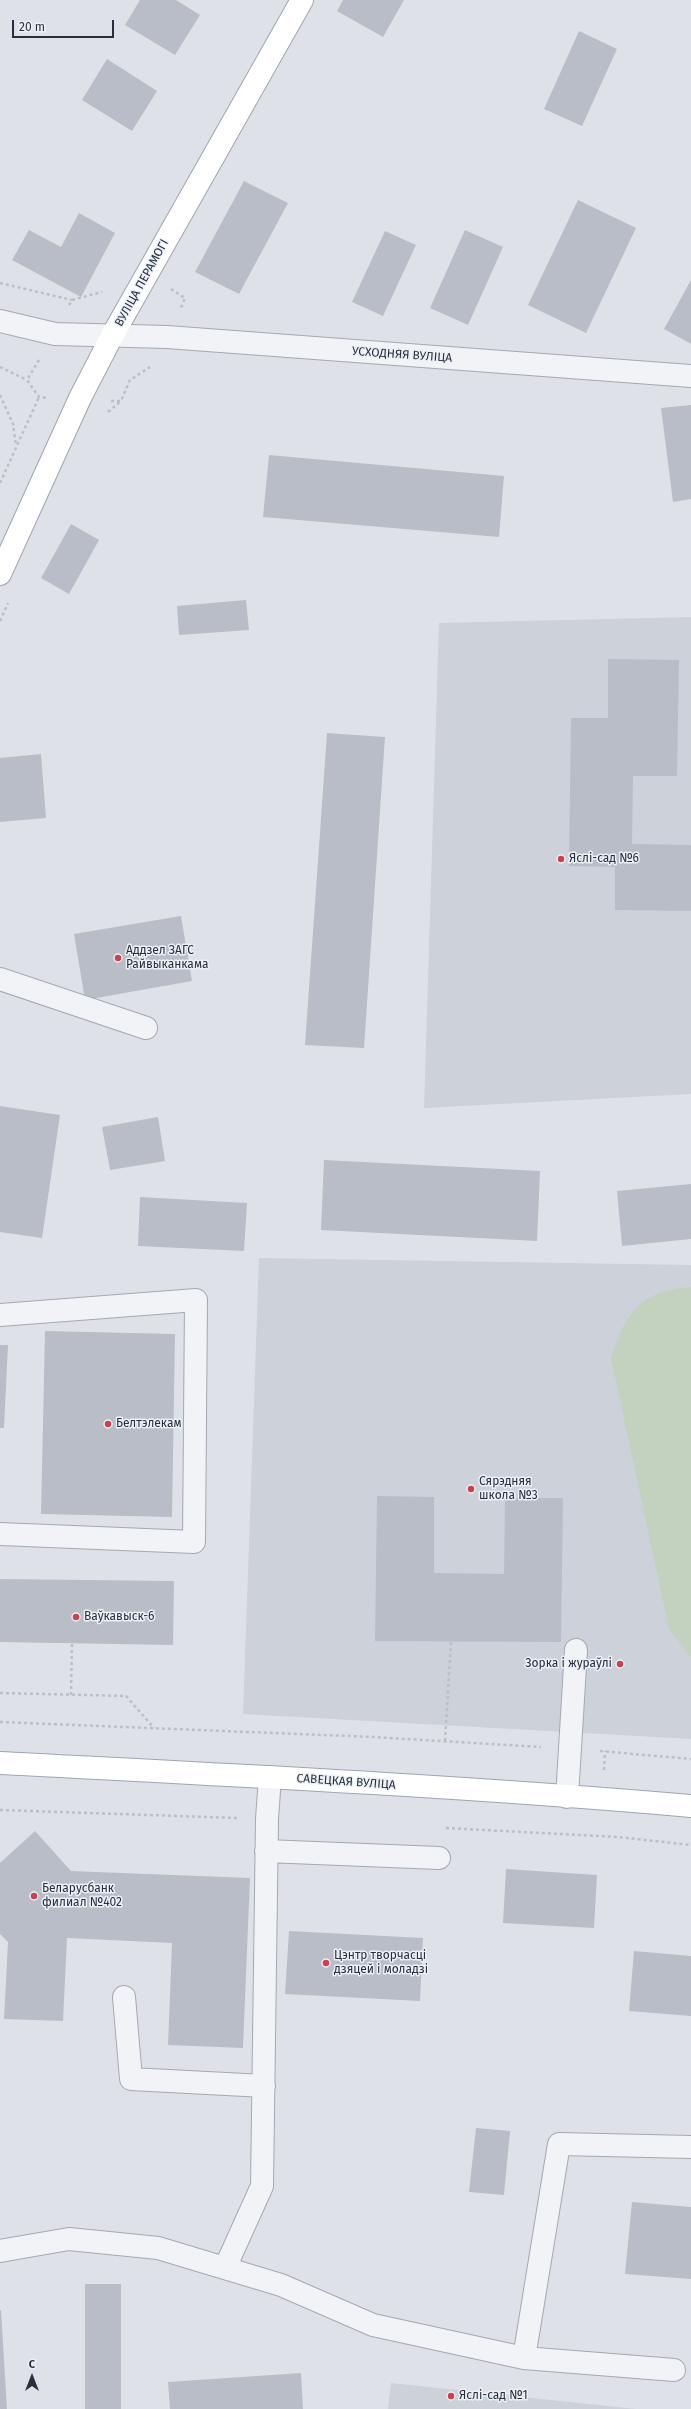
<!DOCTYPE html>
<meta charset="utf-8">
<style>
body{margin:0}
#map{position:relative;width:691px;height:2409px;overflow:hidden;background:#dee2e8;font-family:"Fira Sans",sans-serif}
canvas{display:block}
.north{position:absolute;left:12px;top:2357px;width:40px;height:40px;-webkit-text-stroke:3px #edf1f6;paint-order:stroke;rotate:0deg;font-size:11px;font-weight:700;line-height:16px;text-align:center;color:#272f3f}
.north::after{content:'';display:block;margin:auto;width:14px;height:18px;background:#272f3f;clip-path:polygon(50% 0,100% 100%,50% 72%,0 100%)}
.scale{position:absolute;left:12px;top:20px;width:102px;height:18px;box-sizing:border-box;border:2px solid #272f3f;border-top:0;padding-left:5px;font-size:12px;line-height:14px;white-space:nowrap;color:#272f3f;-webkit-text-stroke:3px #edf1f6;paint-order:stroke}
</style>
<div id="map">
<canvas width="691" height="2409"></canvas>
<div class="north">С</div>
<div class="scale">20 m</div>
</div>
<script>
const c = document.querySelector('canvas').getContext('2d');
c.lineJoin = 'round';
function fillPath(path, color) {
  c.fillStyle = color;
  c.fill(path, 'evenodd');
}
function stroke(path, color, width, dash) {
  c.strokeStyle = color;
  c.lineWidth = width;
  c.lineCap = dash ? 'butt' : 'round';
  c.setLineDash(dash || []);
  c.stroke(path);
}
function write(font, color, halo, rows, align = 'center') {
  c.font = font + ' "Fira Sans",sans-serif';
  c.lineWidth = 3;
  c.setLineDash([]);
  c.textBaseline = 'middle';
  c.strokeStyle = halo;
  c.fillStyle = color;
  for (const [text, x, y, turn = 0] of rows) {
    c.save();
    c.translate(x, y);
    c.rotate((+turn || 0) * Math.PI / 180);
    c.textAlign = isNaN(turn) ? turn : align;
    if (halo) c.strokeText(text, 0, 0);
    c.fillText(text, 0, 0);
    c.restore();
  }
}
fillPath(new Path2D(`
 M691,617V1094L424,1108L439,623Z
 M259,1258L691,1265V1739L243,1714Z
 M391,2383L636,2409H388Z`), '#ccd1da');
fillPath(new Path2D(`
 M691,1287V1657L669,1629L611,1358C625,1313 641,1290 691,1287Z`), '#c3d2bf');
fillPath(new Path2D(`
 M140,0H176L200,15L175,55L125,25Z
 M343,0H404L383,37L337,11Z
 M579,31L617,49L582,126L544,109Z
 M107,59L157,91L132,131L82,100Z
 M244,181L288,203L239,294L195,272Z
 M578,200L636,228L586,333L528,305Z
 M79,213L115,233L81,297L12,260L29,230L61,247Z
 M465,230L503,247L468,325L430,308Z
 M385,231L416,245L383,316L352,302Z
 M691,280V344L664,329Z
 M691,405V499L673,502L661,408Z
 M269,455L504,476L499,537L263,517Z
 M71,524L99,540L69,594L41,578Z
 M246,600L249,630L179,635L177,606Z
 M608,659L679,660L677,776H633L632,844L691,845V911L615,910V867L569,866L571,718H608Z
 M327,733L385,737L364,1048L305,1045Z
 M41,754L46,818L0,822V758Z
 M181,916L192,981L85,1000L74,934Z
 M0,1106L60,1115L42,1238L0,1232Z
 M158,1117L165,1161L110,1170L102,1127Z
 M324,1160L540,1171L537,1241L321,1230Z
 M691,1184V1239L622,1246L617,1191Z
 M140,1197L247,1203L244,1251L138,1246Z
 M45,1331L175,1334L172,1517L41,1514Z
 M0,1345H8L4,1428H0Z
 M377,1496L434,1497V1573L504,1574L505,1498H563L561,1642L375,1641Z
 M0,1579L174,1581L173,1645L0,1642Z
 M35,1831L71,1871L250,1878L243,2048L168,2045L172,1943L67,1938L63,2021L4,2019L8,1942L0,1934V1863Z
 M506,1869L597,1875L594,1928L503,1923Z
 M289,1931L423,1938L420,2001L285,1994Z
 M634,1951L691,1956V2016L629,2011Z
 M476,2128L510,2131L504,2195L469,2192Z
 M632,2202L691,2207V2279L625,2274Z
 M85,2284H121V2409H85Z
 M0,2310H1L7,2409H0Z
 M301,2373L303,2409H170L168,2382Z`), '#b8bdc8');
const minor = new Path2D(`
 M0,321L55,334L167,337L691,376
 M0,979L146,1028
 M0,1315L196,1300L194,1542L0,1534
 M567,1797L576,1650
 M266,1851L439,1858
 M124,1997L131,2079L264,2086
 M0,2251L69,2239L158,2248L281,2285L373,2325L524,2358L674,2370
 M225,2268L262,2186L267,1819L270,1777
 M524,2358L559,2144L691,2147`);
const major = new Path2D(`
 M0,574L80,398L112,336L302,0
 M0,1763C230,1775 461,1786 691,1806`);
stroke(minor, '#a3a9b2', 24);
stroke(major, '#9da5b4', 24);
stroke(new Path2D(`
 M0,283L72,300
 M171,289L185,298L180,310
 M69,305L72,300L102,292
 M39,360L27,380L39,397L48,398
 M0,367L27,380
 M0,395L13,424L16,446
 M111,401H121L130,380L150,367
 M108,412L121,401
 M0,483L39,397
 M0,621L8,603
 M0,1693L126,1696L154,1728
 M71,1695L72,1643
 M0,1722L373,1737L541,1747
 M445,1741L451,1641
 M600,1751L691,1759
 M604,1770L605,1751
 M0,1810L237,1818
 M446,1828L618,1837L691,1845`), '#bcc0c6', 2.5, [3, 3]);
stroke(minor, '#f1f3f6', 22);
stroke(major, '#fff', 22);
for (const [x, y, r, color] of [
 [561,859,4,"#d13f4f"],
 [118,958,4,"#d13f4f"],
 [108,1424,4,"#d13f4f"],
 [471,1489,4,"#d13f4f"],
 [76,1617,4,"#d13f4f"],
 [620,1664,4,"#d13f4f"],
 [34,1896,4,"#d13f4f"],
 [326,1963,4,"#d13f4f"],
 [451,2396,4,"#d13f4f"]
]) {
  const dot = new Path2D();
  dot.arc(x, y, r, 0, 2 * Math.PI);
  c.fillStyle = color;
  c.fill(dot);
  stroke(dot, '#edf1f6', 1.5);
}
write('12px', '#272f3f', '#edf1f6', [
 ["ВУЛІЦА ПЕРАМОГІ",142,283,-61],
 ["УСХОДНЯЯ ВУЛІЦА",402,355,4],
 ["САВЕЦКАЯ ВУЛІЦА",346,1782,4]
]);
write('12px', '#272f3f', '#edf1f6', [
 ["Яслі-сад №6",569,859],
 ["Аддзел ЗАГС",126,951],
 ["Райвыканкама",126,965],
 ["Белтэлекам",116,1424],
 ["Сярэдняя",479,1482],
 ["школа №3",479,1496],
 ["Ваўкавыск-6",84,1617],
 ["Зорка і жураўлі",612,1664,"right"],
 ["Беларусбанк",42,1889],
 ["филиал №402",42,1903],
 ["Цэнтр творчасці",334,1956],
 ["дзяцей і моладзі",334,1970],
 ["Яслі-сад №1",459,2396]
], 'left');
</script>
